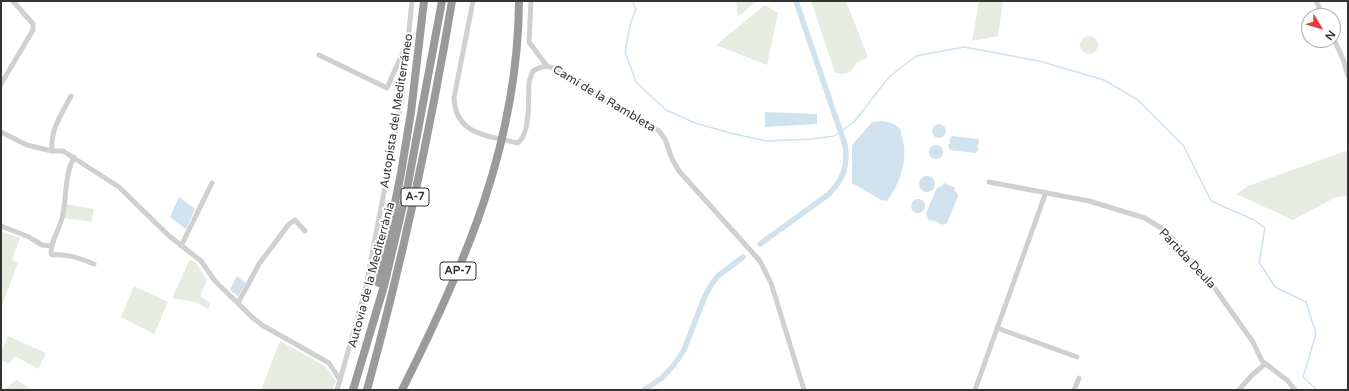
<!DOCTYPE html>
<meta charset="utf-8">
<style>
body{margin:0}
#map{position:relative;width:1349px;height:391px;overflow:hidden;background:#fff;font-family:"Varela Round",sans-serif}
canvas{display:block}
.frame{position:absolute;inset:0;border:2px solid #333;pointer-events:none}
.north{position:absolute;left:1301px;top:8px;width:40px;height:40px;box-sizing:border-box;background:#fff;border:1px solid #adadad;border-radius:50%;rotate:128deg;font-size:11px;font-weight:700;line-height:16px;text-align:center;color:#333}
.north::after{content:'';display:block;margin:auto;width:14px;height:18px;background:#e63946;clip-path:polygon(50% 0,100% 100%,50% 72%,0 100%)}
</style>
<div id="map">
<canvas width="1349" height="391"></canvas>
<div class="frame"></div>
<div class="north">N</div>
</div>
<script>
const c = document.querySelector('canvas').getContext('2d');
c.lineJoin = 'round';
function fillPath(path, color) {
  c.fillStyle = color;
  c.fill(path, 'evenodd');
}
function stroke(path, color, width, dash) {
  c.strokeStyle = color;
  c.lineWidth = width;
  c.lineCap = dash ? 'butt' : 'round';
  c.setLineDash(dash || []);
  c.stroke(path);
}
function write(font, color, halo, rows, align = 'center') {
  c.font = font + ' "Varela Round",sans-serif';
  c.lineWidth = 4;
  c.setLineDash([]);
  c.textBaseline = 'middle';
  c.strokeStyle = halo;
  c.fillStyle = color;
  for (const [text, x, y, turn = 0] of rows) {
    c.save();
    c.translate(x, y);
    c.rotate((+turn || 0) * Math.PI / 180);
    c.textAlign = isNaN(turn) ? turn : align;
    if (halo) c.strokeText(text, 0, 0);
    c.fillText(text, 0, 0);
    c.restore();
  }
}
fillPath(new Path2D(`
 M736,1H756L738,17Z
 M811,1H846L868,57L856,63C851,74 846,75 835,73Z
 M979,1H1003L998,36L972,41Z
 M765,5L778,13L767,65L716,45Z
 M1080 45a9 9 0 1 1 18 0a9 9 0 1 1-18 0Z
 M1348,150V196L1336,197L1293,220L1236,194L1248,186Z
 M66,204L94,209L92,222L64,218Z
 M1,231L20,238L12,260L18,263L1,308Z
 M190,259L196,263L207,280L200,296L211,303L208,309L195,302L172,298Z
 M134,286L168,302L154,334L121,317Z
 M8,336L46,353L38,369L15,356L9,364L1,360V351Z
 M280,341L325,366L336,381L333,390H261Z
 M16,380L29,387L28,390L4,389Z`), '#e6ecdf');
fillPath(new Path2D(`
 M765,112L817,114V124L765,127Z
 M882,121C888,122 895,123 899,128C901,130 901,134 902,137C909,158 900,184 887,201L881,200L852,183V145L872,122Z
 M932 131a7 7 0 1 1 14 0a7 7 0 1 1-14 0Z
 M952,136L978,139L979,143L977,146L979,150L975,153L950,150L948,146L950,143L949,140Z
 M929 152a7 7 0 1 1 14 0a7 7 0 1 1-14 0Z
 M919 184a8 8 0 1 1 16 0a8 8 0 1 1-16 0Z
 M944,183L955,188L954,191L957,193L958,196L947,223C942,226 941,224 937,222C934,220 931,221 928,220L926,213L937,188L942,186Z
 M179,197L195,209L186,229L170,217Z
 M911 206a7 7 0 1 1 14 0a7 7 0 1 1-14 0Z
 M236,277H238L246,283L238,296L230,290Z`), '#cfe2ee');
stroke(new Path2D(`
 M632,1L636,9L631,22L625,52L636,82L666,110L695,123L730,133L766,141L812,139L834,136L854,122L889,77L916,56L964,47L1039,61L1104,80L1138,100L1183,145L1211,201L1254,220L1265,228L1259,262L1275,287L1306,302L1316,334L1303,377L1317,390`), '#cfe2ee', 1.5);
stroke(new Path2D(`
 M760,244L829,194C844,178 848,166 845,145L796,1
 M644,390L662,378L673,366L684,350L705,296L711,285L718,276L743,257`), '#cfe2ee', 5.5);
stroke(new Path2D(`
 M473,1L454,98C456,136 488,135 517,143C531,136 528,97 529,83C530,79 531,75 533,71C540,67 545,65 554,68L596,96L645,122L659,131L665,139L672,159L679,171L760,261L771,283L804,390
 M531,1L529,42L547,66
 M1316,1L1324,16
 M1333,37L1343,59L1348,76
 M319,55L387,88L406,45
 M1,84L33,30V24L13,1
 M1,132L27,145L52,151H63L119,187L168,235L201,261L215,281L252,317L262,325L329,363L340,380L337,390
 M52,151C50,130 62,113 71,96
 M74,157C64,176 67,198 62,218C59,230 51,241 51,253L52,255C69,254 79,258 94,264
 M989,182L1089,201L1145,218L1166,231L1216,290L1253,342L1262,361L1288,381L1295,390
 M1,226L29,237L42,245L51,246
 M181,246L212,183
 M238,303L259,264L289,224L295,220L305,231
 M997,328L1077,357
 M340,380L365,291L402,98L412,1
 M975,390L1046,192
 M1074,390L1079,378
 M1239,390L1251,376L1265,364`), '#d0d0d0', 5);
stroke(new Path2D(`
 M379,283L401,173L411,112L424,1
 M353,390L384,286L408,184L442,1
 M367,390C402,262 430,132 452,1
 M402,390C465,265 518,144 519,1`), '#9a9a9a', 8);
for (const [x, y, w] of [
 [415,197,28],
 [458,271,36]
]) {
  const box = new Path2D();
  box.roundRect(x - w / 2, y - 9, w, 18, 3);
  c.fillStyle = '#fff';
  c.fill(box);
  stroke(box, '#333', 1);
}
write('bold 11px', '#333', null, [
 ["A-7",415,197],
 ["AP-7",458,271]
]);
write('12px', '#333', '#fff', [
 ["Camí de la Rambleta",604,99,31],
 ["Autopista del Mediterráneo",397,111,-81],
 ["Partida Deula",1187,259,47],
 ["Autovia de la Mediterrània",372,275,-75]
]);
</script>
